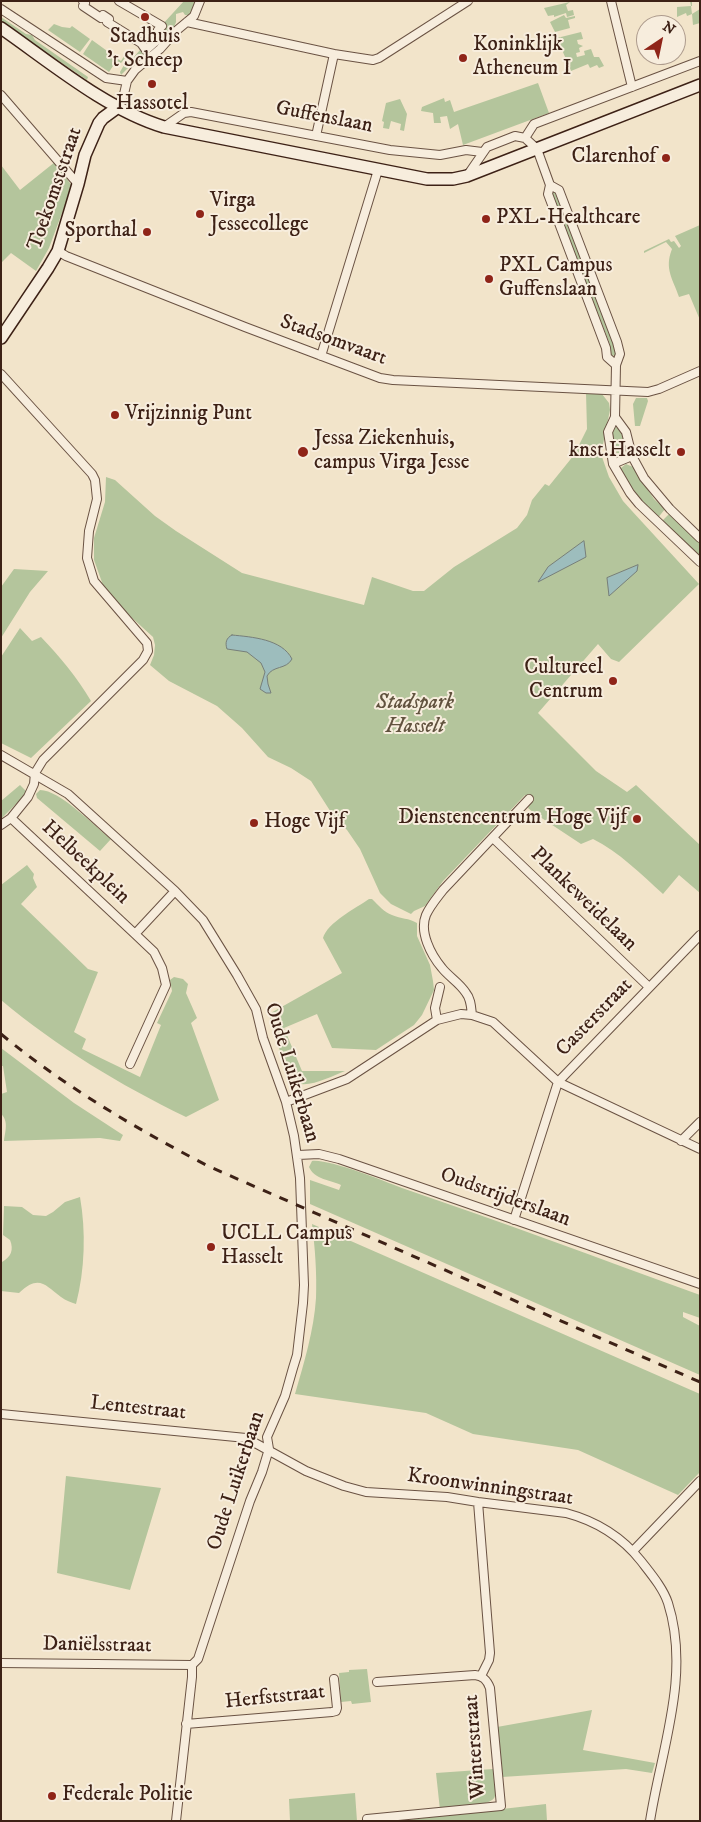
<!DOCTYPE html>
<meta charset="utf-8">
<style>
body{margin:0}
#map{position:relative;width:701px;height:1822px;overflow:hidden;background:#f2e4ca;font-family:"IM FELL DW Pica",serif}
canvas{display:block}
.frame{position:absolute;inset:0;border:2px solid #3d2116;pointer-events:none}
.north{position:absolute;left:636px;top:15px;width:50px;height:50px;box-sizing:border-box;background:#f7eddd;border:1px solid #ad9b8d;border-radius:50%;rotate:34deg;font-size:14px;font-weight:700;line-height:20px;text-align:center;color:#3d2116}
.north::after{content:'';display:block;margin:auto;width:18px;height:22px;background:#8f2418;clip-path:polygon(50% 0,100% 100%,50% 72%,0 100%)}
</style>
<div id="map">
<canvas width="701" height="1822"></canvas>
<div class="frame"></div>
<div class="north">N</div>
</div>
<script>
const c = document.querySelector('canvas').getContext('2d');
c.lineJoin = 'round';
function fillPath(path, color) {
  c.fillStyle = color;
  c.fill(path, 'evenodd');
}
function stroke(path, color, width, dash) {
  c.strokeStyle = color;
  c.lineWidth = width;
  c.lineCap = dash ? 'butt' : 'round';
  c.setLineDash(dash || []);
  c.stroke(path);
}
function write(font, color, halo, rows, align = 'center') {
  c.font = font + ' "IM FELL DW Pica",serif';
  c.lineWidth = 4;
  c.setLineDash([]);
  c.textBaseline = 'middle';
  c.strokeStyle = halo;
  c.fillStyle = color;
  for (const [text, x, y, turn = 0] of rows) {
    c.save();
    c.translate(x, y);
    c.rotate((+turn || 0) * Math.PI / 180);
    c.textAlign = isNaN(turn) ? turn : align;
    if (halo) c.strokeText(text, 0, 0);
    c.fillText(text, 0, 0);
    c.restore();
  }
}
fillPath(new Path2D(`
 M184,1H197L190,15H185L183,12L176,14V22L173,30L155,49L137,59L121,75L120,72L124,65H127L140,50L142,52L162,37L161,26Z
 M690,1H692V6H691L692,14L700,9V23L693,25L692,14L687,16L686,13L677,17V7L691,6Z
 M570,2L566,5L568,11L573,10L574,15L567,17L566,13L554,17V15L548,16L544,8Z
 M564,15L566,18L575,16V18L568,20L570,28L555,32L550,22Z
 M1,17L26,34L32,35L35,40L88,77L87,80L1,22Z
 M54,24L62,27L70,28L72,26L90,39L80,52L48,30Z
 M581,32L583,39L577,40L578,44L583,46L579,48L580,52L576,53L577,57L585,55L584,51L591,49L594,57H599L604,66L599,68L597,65L590,68L588,64L571,71L557,38Z
 M92,40L121,61L126,53L127,56L121,63H115L109,72L83,54Z
 M538,83L549,113L463,145L458,124L450,129L447,116L440,117L441,123H434L433,113L421,111L422,107L444,98L445,102L450,100L454,112Z
 M400,99L407,114L404,131L400,130L401,124L391,121L389,129L383,128L384,122L382,121L386,103Z
 M55,162L72,186L49,248L36,271L11,253L1,263V165L20,190Z
 M553,191L555,193L613,341L616,354L615,356L611,355L609,342L551,194Z
 M700,225V320L689,294L679,297C673,279 664,269 672,249L666,242L644,253V251L669,239L671,242L674,241L679,248L681,246L675,236Z
 M586,393L602,394L609,403L610,410L601,454L609,477L623,501L632,511L699,584L619,662L611,659L598,644L538,713L596,771L627,792L636,785L700,845V893L679,875L663,894C641,874 619,852 593,839L581,844L534,813L528,808L532,801L525,795L443,881L425,906L414,911L411,914L391,904L380,893L360,849L347,830L334,817L311,781L291,768L268,757L242,728L217,706L169,681L150,665L154,655L155,645L153,637L120,607L103,585L94,560V538L105,502L106,477L115,480L155,516L176,531L242,573L364,605L372,577L413,591H424L454,567L517,528L527,515L532,500L545,484L549,486L574,455L587,429Z
 M636,398H647L648,401L640,426H635L633,404Z
 M616,427L622,432L625,448L624,452L620,454L617,453L611,435L613,428Z
 M626,464L633,467L654,499L665,509L657,519L645,506L621,472V468Z
 M670,513L700,542V556L695,554L661,522Z
 M14,569L48,571L30,592L1,638V587Z
 M20,628L32,641L41,637C60,657 77,677 91,701L31,758L1,743V657Z
 M20,785L26,791L24,796L1,819V801Z
 M40,790C60,790 94,826 111,839L100,851L37,798L36,794Z
 M27,865L34,874L33,878L37,887L21,904L88,969L98,972L74,1032L86,1039L82,1049L140,1077L161,1025L157,1023L172,991L170,980L174,977L183,979L188,984L186,993L197,1018L191,1023L219,1100L186,1117C120,1085 57,1047 1,1000V885Z
 M369,899H372C379,906 384,912 392,915C401,919 409,918 417,923V936L430,965L433,981L434,990L422,1015L414,1025L376,1050L332,1048L317,1014L284,1028L302,1071H345C329,1077 298,1095 287,1075L269,1014L342,973L323,938C327,923 356,908 369,899Z
 M1,1048L74,1103L123,1135L120,1141L100,1138L4,1141C5,1132 9,1121 1,1114V1094L7,1092L3,1066H1Z
 M312,1161C330,1159 383,1181 402,1188C502,1222 601,1259 700,1295V1318L683,1312V1317L700,1326V1375L310,1204V1180L339,1190L341,1185C330,1180 314,1179 309,1167Z
 M80,1197C86,1231 85,1270 76,1304C71,1302 66,1301 61,1297C45,1285 39,1274 19,1293L1,1291L2,1262C11,1257 14,1250 10,1240L3,1235L4,1206L22,1207L33,1215L46,1216L53,1212L65,1202Z
 M312,1224L700,1394V1472L678,1495L578,1450L473,1434L426,1413L295,1394C304,1363 314,1330 316,1298C317,1273 315,1248 312,1224Z
 M66,1476L161,1488L130,1590L57,1573Z
 M367,1669L371,1702L352,1704L351,1701L341,1702L339,1673L349,1672V1670Z
 M592,1710L583,1750L655,1763L652,1773L626,1769L502,1777L497,1727Z
 M493,1769C494,1777 497,1788 495,1796C493,1807 450,1808 440,1810L436,1773Z
 M355,1793L357,1821H290L289,1799Z
 M546,1804L547,1821H397Z`), '#b4c59c');
const water = new Path2D(`
 M584,541L586,557L538,582L548,567Z
 M638,565L637,571L609,596L607,578Z
 M232,635C252,637 282,639 292,659C286,670 273,665 267,676L268,684L271,693H266L260,689L265,672L261,663L247,652L227,649C225,643 226,638 232,635Z`);
fillPath(water, '#9dbdbd');
stroke(water, '#777f7a', 1);
const street = new Path2D(`
 M83,1L85,3L83,6L101,18L103,15L109,19L107,22L141,43L146,50L162,36L158,30L162,26L119,1
 M611,1L632,87
 M1,9L106,78L127,81
 M187,22L334,54L373,60L379,58L468,1
 M1,95L78,184
 M118,107L124,94L127,81L135,70L160,49L176,31L194,16L200,1
 M164,127L184,113L191,112L390,150L440,155L466,150L482,152
 M316,136L334,54
 M525,138L534,124L700,61
 M467,176L487,147L515,136L525,138L537,149L550,185L559,190L617,342L620,354L616,365L615,417L608,432L613,464L630,493L639,504L700,562
 M550,185L548,194L606,348L607,357L616,365
 M58,251L66,256L245,327L380,378L393,380L648,392L659,389L700,371
 M321,356L378,170
 M1,374L92,474L95,480L97,499L89,531L87,558L94,581L147,643L148,651L143,660L43,760L35,773L34,784L28,797L11,818L1,825
 M615,417L626,432L632,456L644,478L670,509L700,538
 M613,464L632,456
 M1,755L68,794L175,891L203,920L237,975L256,1009L263,1038L286,1102L294,1136L300,1178L304,1285L303,1303L297,1355L293,1368L285,1396L267,1437L269,1449L262,1472L250,1501L198,1659L192,1665V1677L176,1821
 M11,818L135,934L154,952L162,968L166,985L130,1064
 M493,838L649,987
 M135,934L175,891
 M472,1015C471,1007 471,999 466,993C460,983 449,977 442,968C431,955 419,932 426,915C430,906 437,898 443,890L529,799
 M437,1020L435,1008L440,987
 M286,1102L347,1079L437,1020L461,1014L472,1015L493,1022L558,1082L700,1149
 M681,1141L700,1122
 M298,1155L319,1154L339,1159L700,1284
 M514,1220L558,1082L700,935
 M1,1414L246,1438L306,1471L344,1486L366,1492L447,1497L478,1502L566,1513C596,1521 622,1537 641,1561C651,1574 663,1588 668,1603C691,1675 661,1750 650,1821
 M478,1502L490,1653L489,1660L481,1676
 M633,1551L700,1481
 M1,1663L192,1665
 M186,1724L332,1712L336,1711L337,1708L334,1679
 M367,1819L501,1806L490,1688C487,1680 483,1676 475,1675L377,1682`);
const secondary = new Path2D(`
 M1,28C50,62 107,110 164,127L427,179H453L467,176L700,85
 M1,338L48,268L58,251L78,184L85,155L99,123L103,118L118,107`);
stroke(street, '#6a5243', 10);
stroke(secondary, '#3d2116', 14);
stroke(street, '#f7eddd', 8);
stroke(secondary, '#f7eddd', 11);
stroke(new Path2D(`
 M1,1034C65,1087 135,1128 208,1166L700,1382`), '#3d2116', 3, [9, 9]);
for (const [x, y, r, color] of [
 [145,17,5,"#8f2418"],
 [463,58,5,"#8f2418"],
 [152,84,5,"#8f2418"],
 [666,158,5,"#8f2418"],
 [200,214,5,"#8f2418"],
 [486,219,5,"#8f2418"],
 [147,232,5,"#8f2418"],
 [489,279,5,"#8f2418"],
 [115,415,5,"#8f2418"],
 [303,452,6,"#8f2418"],
 [681,452,5,"#8f2418"],
 [613,681,5,"#8f2418"],
 [637,819,5,"#8f2418"],
 [254,823,5,"#8f2418"],
 [211,1247,5,"#8f2418"],
 [52,1796,5,"#8f2418"]
]) {
  const dot = new Path2D();
  dot.arc(x, y, r, 0, 2 * Math.PI);
  c.fillStyle = color;
  c.fill(dot);
  stroke(dot, '#f7eddd', 2);
}
write('21px', '#3d2116', '#f7eddd', [
 ["Stadhuis",145,38,"center"],
 ["'t Scheep",145,62,"center"],
 ["Koninklijk",473,46],
 ["Atheneum I",473,70],
 ["Hassotel",152,105,"center"],
 ["Clarenhof",656,158,"right"],
 ["Virga",210,202],
 ["Jessecollege",210,226],
 ["PXL-Healthcare",496,219],
 ["Sporthal",137,232,"right"],
 ["PXL Campus",499,267],
 ["Guffenslaan",499,291],
 ["Vrijzinnig Punt",125,415],
 ["Jessa Ziekenhuis,",314,440],
 ["campus Virga Jesse",314,464],
 ["knst.Hasselt",671,452,"right"],
 ["Cultureel",603,669,"right"],
 ["Centrum",603,693,"right"],
 ["Dienstencentrum Hoge Vijf",627,819,"right"],
 ["Hoge Vijf",264,823],
 ["UCLL Campus",221,1235],
 ["Hasselt",221,1259],
 ["Federale Politie",62,1796]
], 'left');
write('21px', '#3d2116', '#f7eddd', [
 ["Guffenslaan",324,118,11],
 ["Toekomststraat",56,189,-71],
 ["Stadsomvaart",333,341,20],
 ["Helbeekplein",85,863,43],
 ["Plankeweidelaan",583,900,44],
 ["Casterstraat",595,1018,-46],
 ["Oude Luikerbaan",291,1073,73],
 ["Oudstrijderslaan",505,1198,20],
 ["Lentestraat",138,1409,6],
 ["Oude Luikerbaan",237,1481,-72],
 ["Kroonwinningstraat",490,1488,8],
 ["Daniëlsstraat",97,1646,1],
 ["Herfststraat",275,1698,-6],
 ["Winterstraat",476,1747,-94]
]);
write('italic 21px', '#61523e', '#f7eddd', [
 ["Stadspark",415,704],
 ["Hasselt",415,728]
]);
</script>
